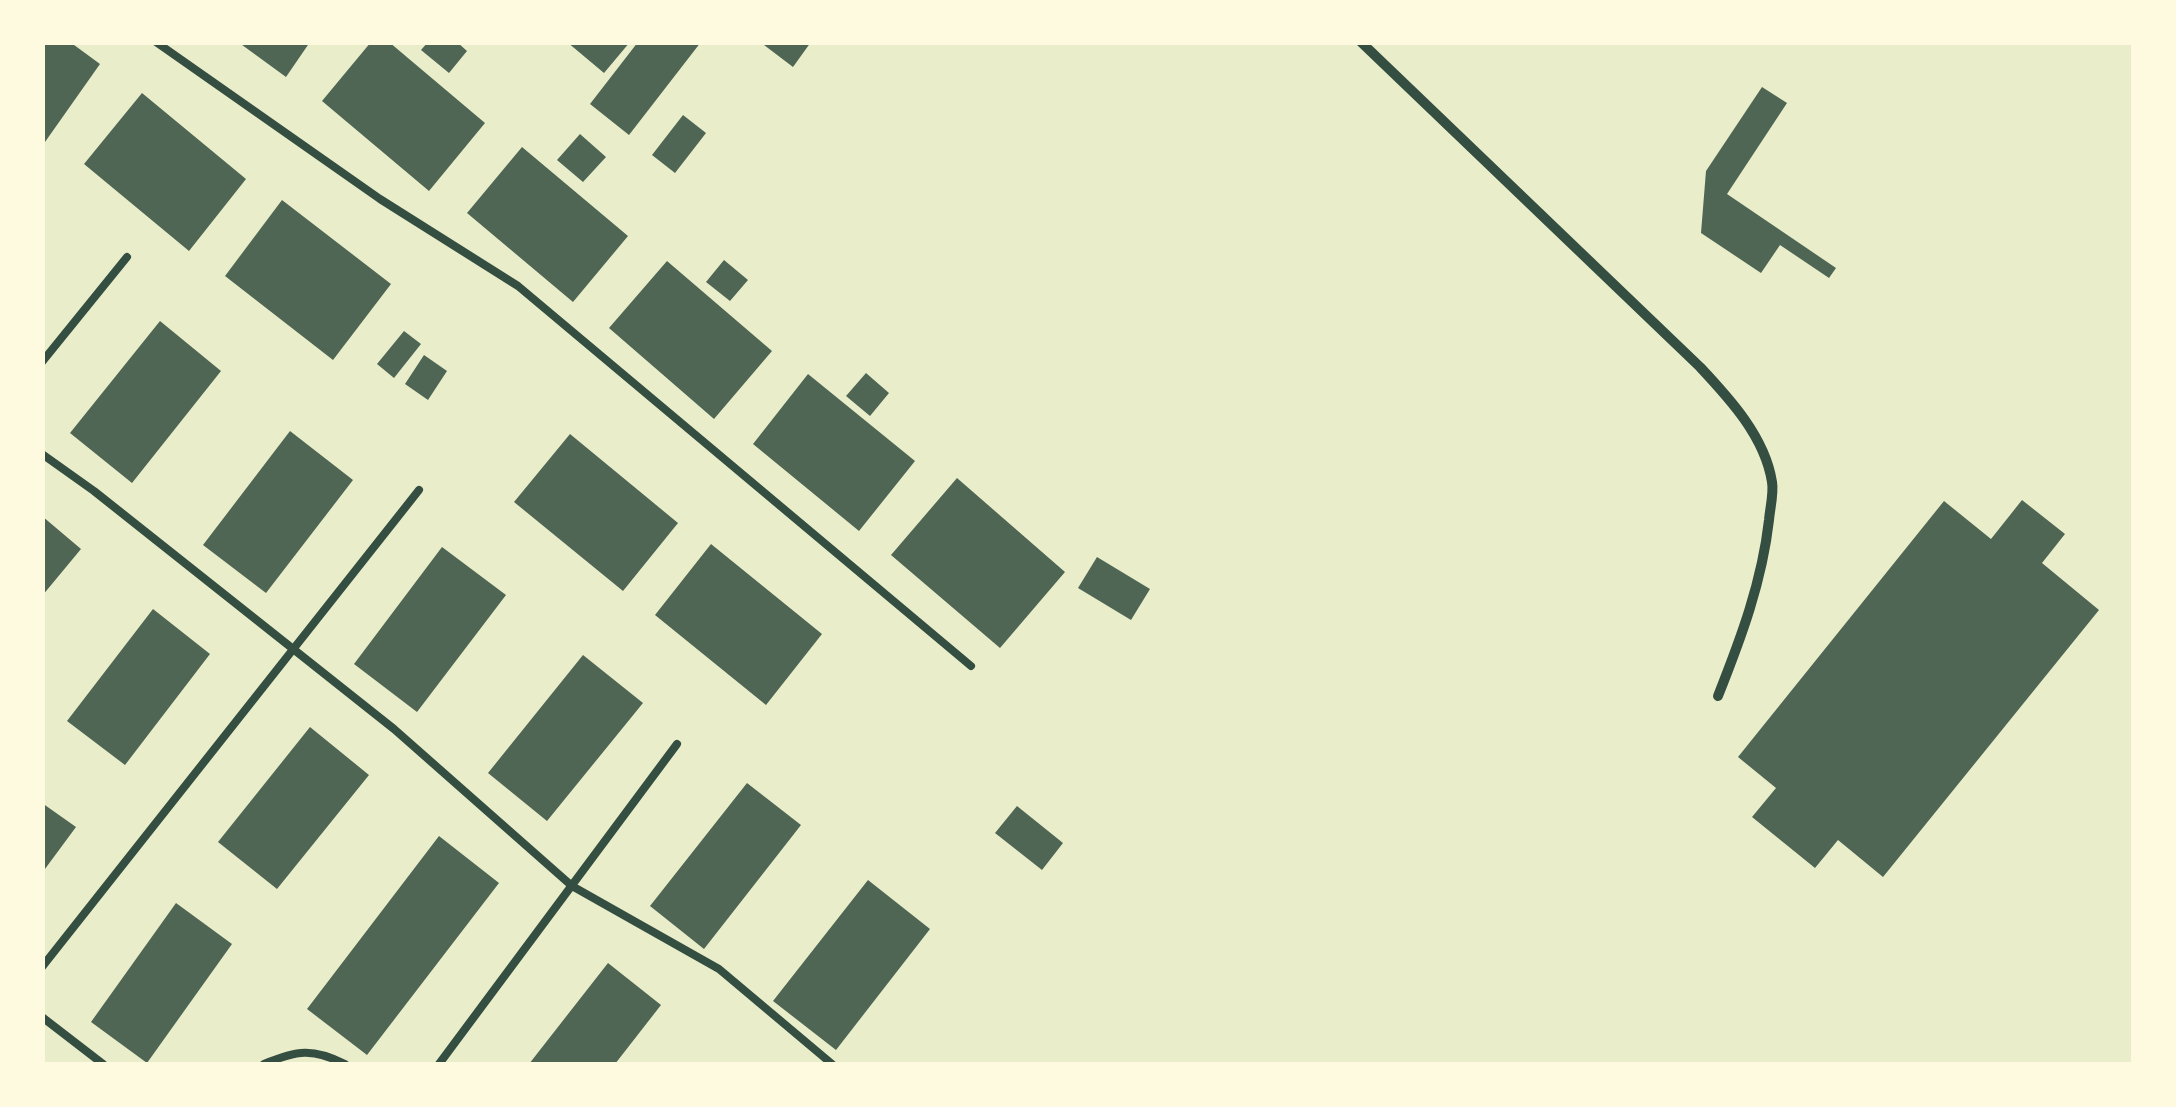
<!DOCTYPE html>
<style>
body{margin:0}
#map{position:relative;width:2176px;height:1107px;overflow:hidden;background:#e9edc9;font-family:Jost,sans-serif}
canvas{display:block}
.frame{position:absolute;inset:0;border:45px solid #fefae0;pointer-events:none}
</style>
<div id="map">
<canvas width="2176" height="1107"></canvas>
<div class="frame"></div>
</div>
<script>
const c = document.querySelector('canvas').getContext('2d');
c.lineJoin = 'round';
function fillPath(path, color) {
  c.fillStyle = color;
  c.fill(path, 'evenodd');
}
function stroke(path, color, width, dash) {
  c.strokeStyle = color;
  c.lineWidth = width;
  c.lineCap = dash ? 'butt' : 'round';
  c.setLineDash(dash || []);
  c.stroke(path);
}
fillPath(new Path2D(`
 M42,42H70L100,64L45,142L42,140Z
 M238,42H310L286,77Z
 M371,42H389L485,123L429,191L322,101Z
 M428,42H457L467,51L449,73L421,50Z
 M567,42H630L604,73Z
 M638,42H701L629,135L590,104Z
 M765,42H811L793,67L764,45Z
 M1762,87L1787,103L1727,194L1836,268L1829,278L1780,245L1761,273L1701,233L1706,171Z
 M142,93L246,179L189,251L84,164Z
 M683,115L706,133L675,173L652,155Z
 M580,134L606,157L583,182L557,160Z
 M522,147L628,236L573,302L467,213Z
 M282,200L391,284L333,360L225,276Z
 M724,260L748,280L730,301L706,282Z
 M667,261L772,351L714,419L609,328Z
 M160,321L221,371L132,483L70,433Z
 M404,331L421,344L394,378L377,364Z
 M424,355L447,371L428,400L405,384Z
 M866,373L889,393L870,416L846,396Z
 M808,374L915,461L859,531L753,444Z
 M290,431L353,480L266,593L203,545Z
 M570,434L678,523L623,591L514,502Z
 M957,478L1065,572L1000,648L891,555Z
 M2022,500L2065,534L2042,563L2099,610L1883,877L1838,840L1815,868L1752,817L1776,788L1738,757L1944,501L1991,539Z
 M42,516L81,549L42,596Z
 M711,544L822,634L766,705L655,615Z
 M442,547L506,595L417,712L354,664Z
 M1097,557L1150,589L1131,620L1078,588Z
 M153,609L210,654L125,765L67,721Z
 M583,655L643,703L547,821L488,773Z
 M310,727L369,775L277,889L218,842Z
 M747,783L801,825L704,949L650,906Z
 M42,803L76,827L42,873Z
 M1017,806L1063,843L1042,870L995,833Z
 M439,836L499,883L367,1055L307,1009Z
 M868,880L930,929L836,1050L773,1001Z
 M176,903L232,944L147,1063L91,1022Z
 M608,963L661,1005L615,1064H529Z`), '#4f6655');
stroke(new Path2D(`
 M156,42L380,199L518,286L971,666
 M42,362L127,257
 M42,454L94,491L394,729L572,886L719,969L832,1064
 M42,967L419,490
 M42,1017L103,1064
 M264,1064C297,1050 313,1048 345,1064
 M439,1064L677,744`), '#344e41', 8);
stroke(new Path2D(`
 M1361,42L1700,367C1730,399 1765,437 1772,482C1774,493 1770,508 1769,520C1762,582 1741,638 1718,696`), '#344e41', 10);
</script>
